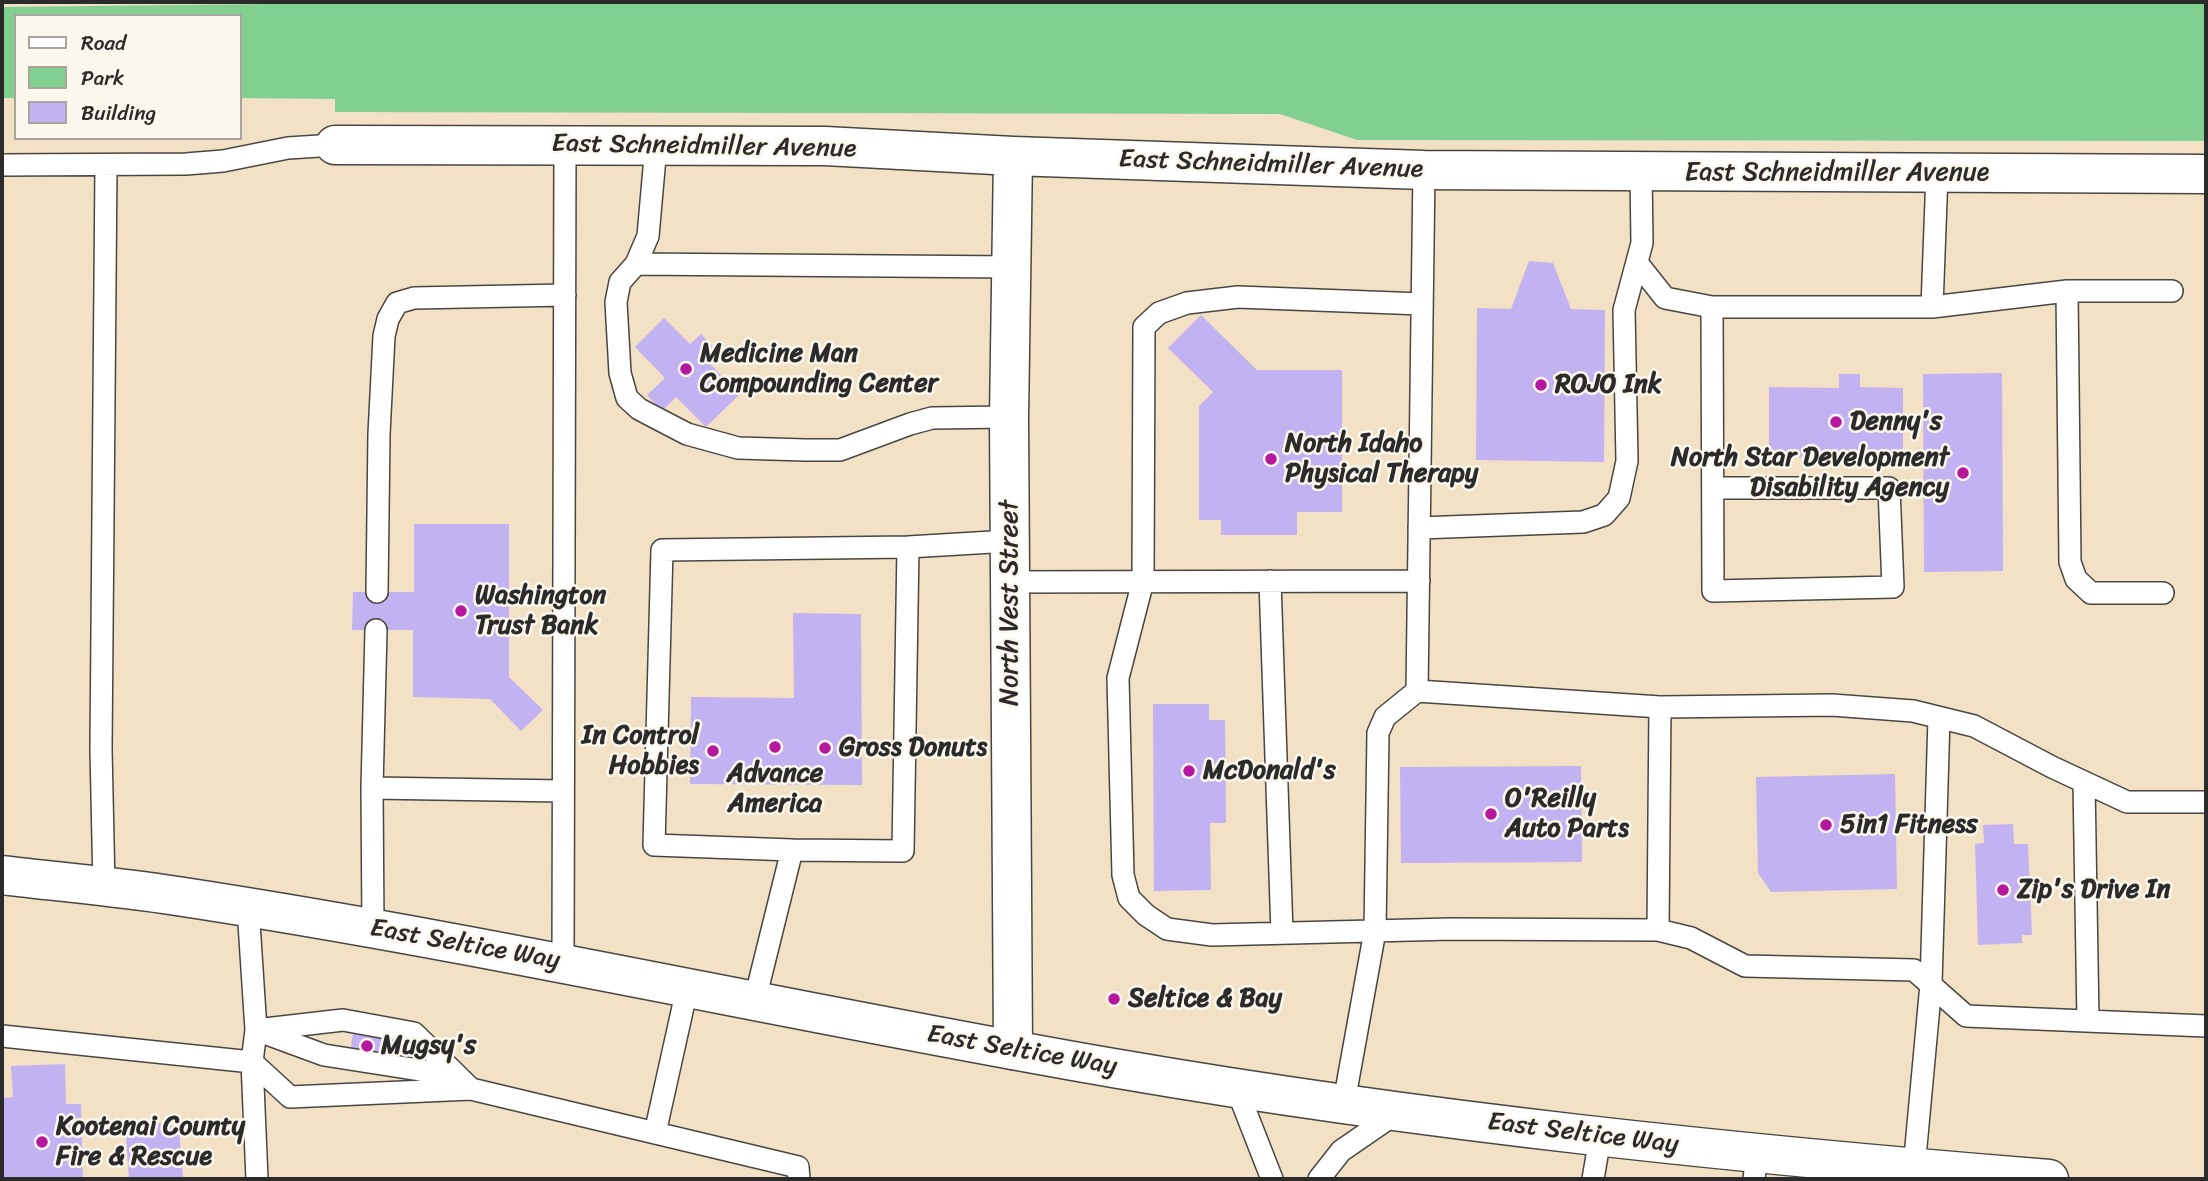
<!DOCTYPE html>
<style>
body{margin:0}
#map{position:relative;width:2208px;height:1181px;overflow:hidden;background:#f2e1c4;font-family:Sriracha,sans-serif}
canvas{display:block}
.frame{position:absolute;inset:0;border:4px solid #2b2b2b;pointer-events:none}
.legend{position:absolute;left:14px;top:14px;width:228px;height:126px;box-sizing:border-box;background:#fbf7ec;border:2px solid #a8a59f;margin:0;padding:9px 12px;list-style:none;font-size:21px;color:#2b2b2b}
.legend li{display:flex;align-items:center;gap:14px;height:35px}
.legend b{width:35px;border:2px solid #a8a59f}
</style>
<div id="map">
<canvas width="2208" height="1181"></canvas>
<div class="frame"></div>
<ul class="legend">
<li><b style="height:9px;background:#fff"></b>Road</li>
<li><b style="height:19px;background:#82d08f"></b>Park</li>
<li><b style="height:19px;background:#c2b2f2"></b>Building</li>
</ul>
</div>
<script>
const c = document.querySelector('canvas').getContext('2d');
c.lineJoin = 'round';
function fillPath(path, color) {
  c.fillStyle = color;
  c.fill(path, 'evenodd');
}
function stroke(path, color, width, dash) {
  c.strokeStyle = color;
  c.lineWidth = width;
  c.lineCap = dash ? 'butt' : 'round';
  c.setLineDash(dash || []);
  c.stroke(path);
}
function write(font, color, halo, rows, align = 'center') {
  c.font = font + ' Sriracha,sans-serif';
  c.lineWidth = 5;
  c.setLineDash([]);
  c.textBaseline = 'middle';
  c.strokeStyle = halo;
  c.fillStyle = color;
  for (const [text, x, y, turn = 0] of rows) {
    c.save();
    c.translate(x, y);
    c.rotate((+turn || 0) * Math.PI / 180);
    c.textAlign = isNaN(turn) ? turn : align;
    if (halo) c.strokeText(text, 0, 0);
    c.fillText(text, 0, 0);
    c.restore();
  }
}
fillPath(new Path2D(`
 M443,2H2206V141L1357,140L1280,114L335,112V99L240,98V16H16V98H2V7Z`), '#82d08f');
fillPath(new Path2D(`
 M1529,261L1553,263L1571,309L1605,310L1604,462L1476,460L1477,308L1511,309Z
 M1201,315L1257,370H1342V512H1297V535H1221V520H1199V406L1213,392L1168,348Z
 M664,318L690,344L701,334L717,351L706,360L740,394L706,427L676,397L662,411L647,395L665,378L635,347Z
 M2002,373L2003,571L1924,572L1923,374Z
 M1839,374H1860V387L1903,388V458L1769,457V387L1839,388Z
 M414,524H509V677L543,710L521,731L490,699L413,697V630H352L353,592H414Z
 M793,613L861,614L862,785L690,784L691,697L794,698Z
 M1153,704H1209V720H1225L1226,823H1210L1211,890L1154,891Z
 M1581,766L1582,862L1401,863L1400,767Z
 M1895,774L1897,889L1771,892L1758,873L1756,777Z
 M2013,824L2014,844H2028L2032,935H2022V943L1978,945L1975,844L1984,843L1983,825Z
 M353,1033L384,1038L382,1058L350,1053Z
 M65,1064L66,1104H81L83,1179H2V1098L13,1097L11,1066Z
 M156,1122L179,1128L183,1179H129L126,1135Z`), '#c2b2f2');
const service = new Path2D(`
 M656,146L648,236L636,264L620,282L616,302L620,373L627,398L639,409L687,434L738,448L805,450H840L910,424L932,418L1009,417
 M2,165L186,164L223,161L288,148L335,145
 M1424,170L1417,691L1660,707L1832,705L1913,711L1974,726L2052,767L2127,802H2206
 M636,264L1013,267
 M1638,264L1665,298L1712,307H1932L2067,291L2070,562L2076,579L2091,593H2163
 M2067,291H2172
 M1422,304L1238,297L1187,303L1159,313L1144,327L1143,581L1118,678L1123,875L1129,898L1146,915L1167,929L1212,935L1451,929L1658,930L1691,938L1745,966L1914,970L1966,1016L2206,1026
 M1712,307L1713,591L1893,587L1889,488H1713
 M1932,307L1937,174
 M1419,528L1583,522L1604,515L1619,498L1627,461L1624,310L1642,243L1641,172
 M1270,581L1282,933
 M1009,582L1419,581
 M377,592L379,434L384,336L388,319L397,303L414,298L565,295
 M2084,782L2088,1021
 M372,788L563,791
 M792,850L654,845L662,550L908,547
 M104,887L101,749L106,165
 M248,908L256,1030L252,1062L257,1179
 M373,929L372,788L376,630
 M1658,930L1660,707
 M563,963L565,145
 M755,999L792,850L903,851L908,547L1009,541
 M343,1020L414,1033L471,1089L426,1071L324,1055L256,1030Z
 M2,1036L252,1062L290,1097L471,1089L798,1167L799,1179
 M1236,1087L1272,1179
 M1344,1102L1375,931L1378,733L1385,717L1417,691
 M655,1133L687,989
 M1914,1168L1931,984L1939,718
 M1319,1179L1341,1151L1399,1111
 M1593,1179L1600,1138
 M1754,1179L1757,1154`);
const minor = new Path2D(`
 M335,145L825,146L1013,156L1424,170L2206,174
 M1013,156L1009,417L1013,1050`);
const primary = new Path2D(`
 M2,875C60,882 119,887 177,896C493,944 804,1015 1119,1069C1427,1122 1738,1154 2049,1179`);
stroke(service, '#494642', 24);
stroke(minor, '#494642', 41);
stroke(primary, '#494642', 41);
stroke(service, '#fff', 21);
stroke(minor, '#fff', 38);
stroke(primary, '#fff', 38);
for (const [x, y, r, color] of [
 [686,369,7,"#b5179e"],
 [1541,385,7,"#b5179e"],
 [1836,422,7,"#b5179e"],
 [1271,459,7,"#b5179e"],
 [1963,473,7,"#b5179e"],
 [461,611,7,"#b5179e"],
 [775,747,7,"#b5179e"],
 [825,748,7,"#b5179e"],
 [713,751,7,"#b5179e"],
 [1189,771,7,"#b5179e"],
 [1491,814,7,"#b5179e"],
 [1826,825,7,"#b5179e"],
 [2003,890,7,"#b5179e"],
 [1114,999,7,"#b5179e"],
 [367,1046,7,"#b5179e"],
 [42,1142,7,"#b5179e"]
]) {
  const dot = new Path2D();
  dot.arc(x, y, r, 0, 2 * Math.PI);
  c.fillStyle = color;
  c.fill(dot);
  stroke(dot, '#fbf7ec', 2.5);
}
write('26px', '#2b2b2b', '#fbf7ec', [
 ["East Schneidmiller Avenue",704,147,1],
 ["East Schneidmiller Avenue",1271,165,2],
 ["East Schneidmiller Avenue",1837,173],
 ["North Vest Street",1010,603,-90],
 ["East Seltice Way",465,945,10],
 ["East Seltice Way",1022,1051,10],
 ["East Seltice Way",1583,1134,7]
]);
write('bold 26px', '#2b2b2b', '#fbf7ec', [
 ["Medicine Man",700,354],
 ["Compounding Center",700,384],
 ["ROJO Ink",1555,385],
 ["Denny's",1850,422],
 ["North Idaho",1285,444],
 ["Physical Therapy",1285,474],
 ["North Star Development",1949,458,"right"],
 ["Disability Agency",1949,488,"right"],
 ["Washington",475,596],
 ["Trust Bank",475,626],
 ["In Control",699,736,"right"],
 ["Hobbies",699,766,"right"],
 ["Gross Donuts",839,748],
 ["McDonald's",1203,771],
 ["Advance",775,774,"center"],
 ["America",775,804,"center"],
 ["O'Reilly",1505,799],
 ["Auto Parts",1505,829],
 ["5in1 Fitness",1840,825],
 ["Zip's Drive In",2017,890],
 ["Seltice & Bay",1128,999],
 ["Mugsy's",381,1046],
 ["Kootenai County",56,1127],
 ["Fire & Rescue",56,1157]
], 'left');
</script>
